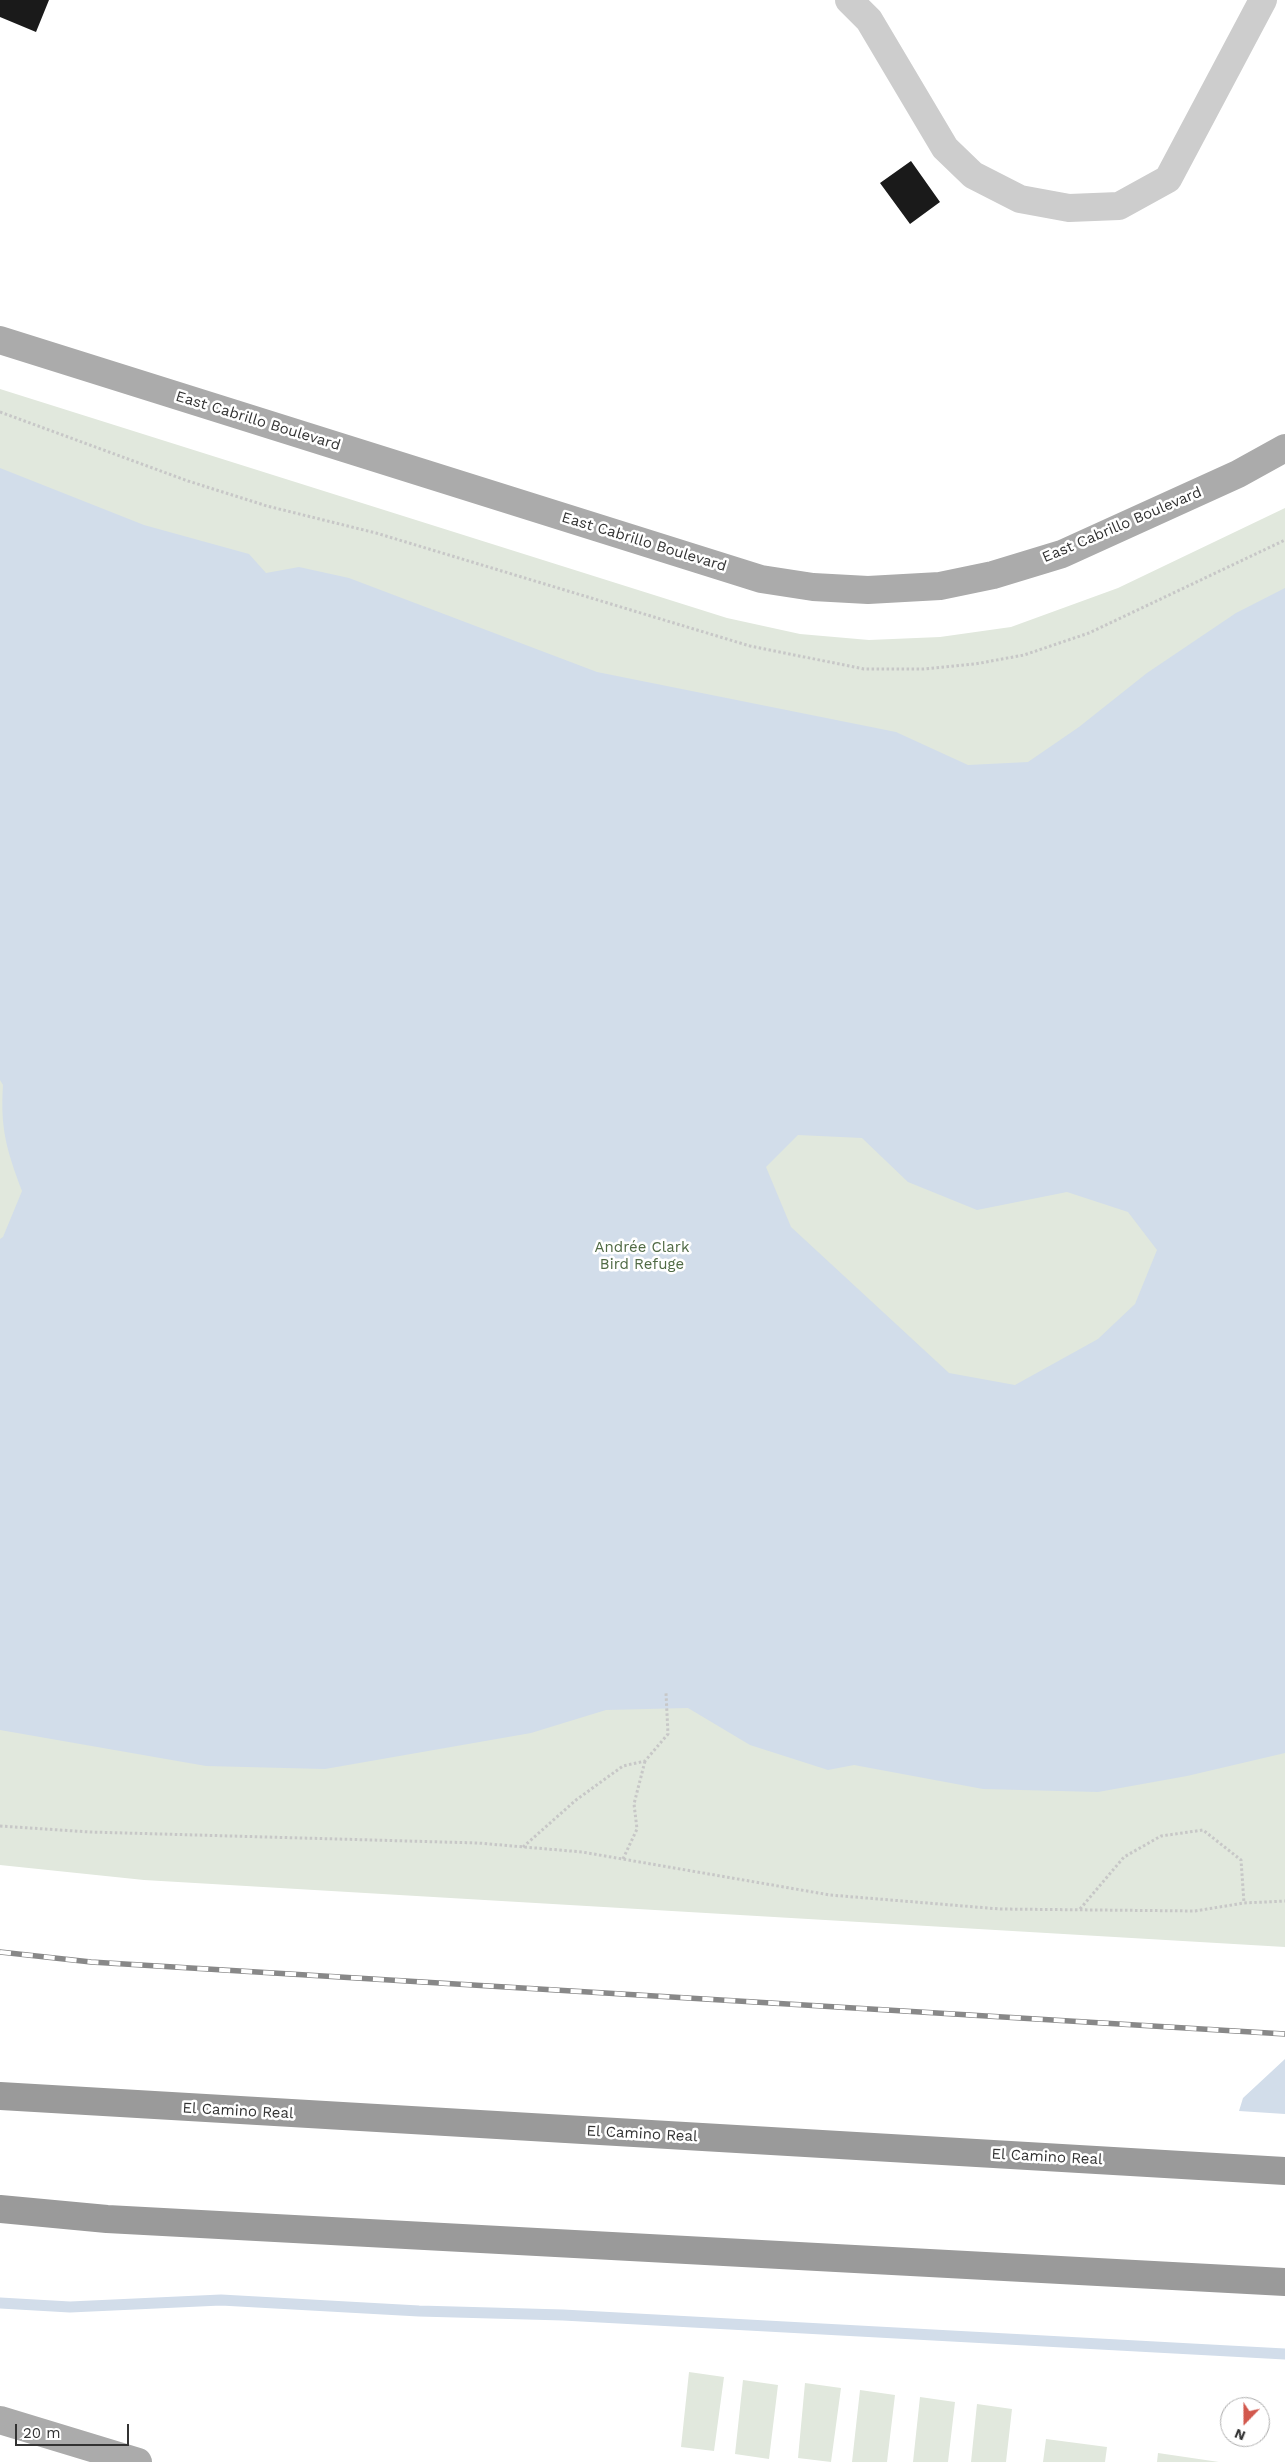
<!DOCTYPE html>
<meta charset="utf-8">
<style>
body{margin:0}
#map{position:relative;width:1285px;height:2462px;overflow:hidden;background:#fff;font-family:"Work Sans",sans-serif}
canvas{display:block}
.north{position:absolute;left:1220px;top:2397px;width:50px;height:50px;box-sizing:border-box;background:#fff;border:1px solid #adadad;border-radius:50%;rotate:202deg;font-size:14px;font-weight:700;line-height:20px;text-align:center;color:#333}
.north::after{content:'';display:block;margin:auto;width:18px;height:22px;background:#d2584d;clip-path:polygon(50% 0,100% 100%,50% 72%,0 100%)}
.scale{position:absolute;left:15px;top:2424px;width:114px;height:22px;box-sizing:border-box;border:2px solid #333;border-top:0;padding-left:6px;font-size:15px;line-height:18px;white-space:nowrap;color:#333;-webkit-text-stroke:4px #fff;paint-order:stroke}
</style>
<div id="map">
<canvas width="1285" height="2462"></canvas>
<div class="north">N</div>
<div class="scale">20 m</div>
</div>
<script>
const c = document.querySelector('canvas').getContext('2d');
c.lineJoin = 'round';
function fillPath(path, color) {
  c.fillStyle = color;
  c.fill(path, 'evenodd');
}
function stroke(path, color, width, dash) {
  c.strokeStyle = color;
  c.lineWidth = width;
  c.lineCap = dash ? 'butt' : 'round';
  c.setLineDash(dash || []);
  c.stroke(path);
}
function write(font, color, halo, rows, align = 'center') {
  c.font = font + ' "Work Sans",sans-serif';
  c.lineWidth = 5;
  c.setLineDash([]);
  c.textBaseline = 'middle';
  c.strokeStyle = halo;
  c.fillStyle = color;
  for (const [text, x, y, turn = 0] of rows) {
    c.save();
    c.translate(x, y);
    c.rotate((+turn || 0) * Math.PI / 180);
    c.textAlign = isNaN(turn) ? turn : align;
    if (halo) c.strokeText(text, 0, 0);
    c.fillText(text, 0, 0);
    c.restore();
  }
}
fillPath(new Path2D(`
 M0,389L727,618L800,634L869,640L940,637L1011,627L1118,588L1285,508V1947L144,1880L0,1865Z
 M689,2372L724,2377L714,2451L681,2447Z
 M743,2380L778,2385L769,2459L735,2454Z
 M805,2383L841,2388L831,2462L798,2458Z
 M860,2390L895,2395L887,2462H852Z
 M920,2397L955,2402L948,2462H913Z
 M977,2404L1012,2409L1006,2462H971Z
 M1046,2439L1107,2447L1105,2462H1043Z
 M1158,2453L1219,2462H1157Z`), '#e1e8dd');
fillPath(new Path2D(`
 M0,468L144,525L249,554L266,573L299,567L349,578L597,672L896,732L968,765L1028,762L1079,727L1147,673L1236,613L1285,588V1753L1187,1776L1098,1792L983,1789L854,1765L828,1770L750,1745L688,1708L606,1710L531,1733L325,1769L206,1766L0,1730V1239L3,1237L22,1191C7,1151 0,1129 3,1085L0,1080ZM798,1135L862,1138L908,1182L977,1210L1067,1192L1128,1212L1157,1250L1135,1304L1098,1339L1015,1385L949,1373L791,1227L766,1167Z
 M1285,2059V2114L1239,2111L1243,2098Z`), '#d2ddea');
stroke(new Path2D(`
 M0,2303L70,2307L221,2300L419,2311L563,2315L1285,2354`), '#d2ddea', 11);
fillPath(new Path2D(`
 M0,0H49L36,32L0,17Z
 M911,161L940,202L910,224L880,183Z`), '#1a1a1a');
stroke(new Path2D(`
 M0,412L188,481L267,506L376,533L750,646L864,669H924L975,664L1024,655L1089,633L1285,540
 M0,1826L90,1832L478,1843L582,1852L830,1895L1000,1909L1195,1911L1244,1903L1285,1901
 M523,1847L576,1800L623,1766L645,1761L668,1734L666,1693
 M623,1859L637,1829L634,1804L645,1761
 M1080,1909L1124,1857L1161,1836L1203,1830L1241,1860L1244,1903`), '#c7c7c7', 3, [2.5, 2.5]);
stroke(new Path2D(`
 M849,0L869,20L945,148L973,175L1020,199L1069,208L1119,206L1168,179L1263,0`), '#cdcdcd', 28);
stroke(new Path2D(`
 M0,340L761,579L813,587L868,590L940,586L993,575L1062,554L1238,474L1285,448
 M0,2420L138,2462`), '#ababab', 28);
stroke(new Path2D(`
 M0,2096L1285,2171
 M0,2209L107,2219L1285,2282`), '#9a9a9a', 28);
const rail = new Path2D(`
 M0,1952L91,1962L1285,2034`);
stroke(rail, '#888', 5.5);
stroke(rail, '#fff', 4, [11]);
write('15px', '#333', '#fff', [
 ["East Cabrillo Boulevard",258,421,17],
 ["East Cabrillo Boulevard",1122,525,-23],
 ["East Cabrillo Boulevard",644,542,17],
 ["El Camino Real",238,2111,3],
 ["El Camino Real",642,2134,3],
 ["El Camino Real",1047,2157,3]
]);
write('15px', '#506a44', '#fff', [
 ["Andrée Clark",642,1248],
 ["Bird Refuge",642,1265]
]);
</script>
